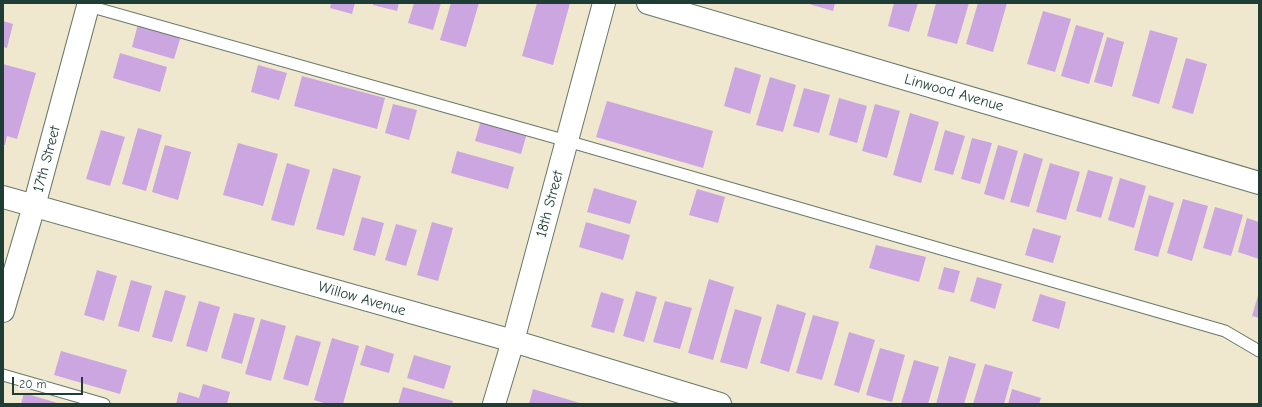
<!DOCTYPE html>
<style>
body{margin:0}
#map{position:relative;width:1262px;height:407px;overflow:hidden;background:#efe8ce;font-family:"Comic Neue",sans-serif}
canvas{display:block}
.frame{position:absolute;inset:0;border:4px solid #1f3d34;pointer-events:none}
.scale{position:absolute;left:12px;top:377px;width:71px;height:18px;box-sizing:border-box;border:2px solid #1f3d34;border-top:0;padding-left:5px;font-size:12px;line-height:14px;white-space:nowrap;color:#1f3d34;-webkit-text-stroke:3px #fff;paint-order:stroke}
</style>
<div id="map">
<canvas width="1262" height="407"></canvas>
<div class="frame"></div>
<div class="scale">20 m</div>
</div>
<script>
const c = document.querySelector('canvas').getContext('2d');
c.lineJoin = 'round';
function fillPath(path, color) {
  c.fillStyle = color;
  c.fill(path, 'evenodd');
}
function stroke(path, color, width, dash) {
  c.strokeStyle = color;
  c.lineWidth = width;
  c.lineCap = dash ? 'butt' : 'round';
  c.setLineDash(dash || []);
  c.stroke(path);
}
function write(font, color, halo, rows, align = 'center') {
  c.font = font + ' "Comic Neue",sans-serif';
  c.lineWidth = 3;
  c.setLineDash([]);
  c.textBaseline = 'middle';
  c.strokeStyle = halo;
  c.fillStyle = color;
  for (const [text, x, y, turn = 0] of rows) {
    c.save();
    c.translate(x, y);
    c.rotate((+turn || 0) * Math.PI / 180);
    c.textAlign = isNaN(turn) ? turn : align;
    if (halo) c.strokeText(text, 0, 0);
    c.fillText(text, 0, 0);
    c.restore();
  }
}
fillPath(new Path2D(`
 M331,3H355L352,14L330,8Z
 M373,3H399L397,11L373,5Z
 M414,3H441L433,30L408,23Z
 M451,3H479L466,47L440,40Z
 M537,3H570L553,65L522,56Z
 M809,3H835L833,11L809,4Z
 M894,3H918L909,32L888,26Z
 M936,3H969L957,44L927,36Z
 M978,3H1007L993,52L966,44Z
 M1043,11L1071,19L1055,72L1027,64Z
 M3,21L13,24L7,48L3,47Z
 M138,24L181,36L174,59L132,47Z
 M1076,25L1104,33L1089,84L1061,76Z
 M1150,30L1178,38L1159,104L1132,96Z
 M1107,37L1124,42L1112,87L1094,82Z
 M120,53L167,67L160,92L113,78Z
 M1186,58L1207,64L1193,114L1172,108Z
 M3,64L36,73L17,139L7,136L5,145H3Z
 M258,65L287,73L279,100L251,92Z
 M735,67L761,75L750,114L724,106Z
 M302,76L385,98L377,129L294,106Z
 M770,77L796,85L783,132L756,125Z
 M804,88L830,95L819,133L793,126Z
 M839,98L867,106L857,143L829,135Z
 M607,101L713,131L703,168L596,137Z
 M393,104L417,110L409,140L385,133Z
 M875,104L900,111L887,158L862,151Z
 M910,113L939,122L921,183L893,175Z
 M481,120L527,133L521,154L475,141Z
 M138,128L162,135L146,191L122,184Z
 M101,130L125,137L110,186L86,179Z
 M945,130L965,136L953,175L934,170Z
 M972,138L992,143L980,184L961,179Z
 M238,143L278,154L263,206L223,195Z
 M165,145L191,152L178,200L152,192Z
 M998,145L1018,151L1004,200L984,194Z
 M457,151L514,167L508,189L451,173Z
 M1024,153L1043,159L1029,207L1010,202Z
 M287,163L310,170L294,226L271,220Z
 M1050,163L1080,172L1066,220L1036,212Z
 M333,168L361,176L344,236L316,229Z
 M1088,170L1113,177L1101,218L1076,211Z
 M1120,178L1146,186L1134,228L1108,220Z
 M594,188L637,201L630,224L587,212Z
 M697,189L725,197L718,223L689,215Z
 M1149,195L1174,203L1158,257L1134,250Z
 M1183,199L1208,206L1192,261L1167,253Z
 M1215,207L1243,215L1231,256L1203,248Z
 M362,217L384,223L375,256L353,250Z
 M1247,218L1259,222V259L1238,252Z
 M432,222L453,228L438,281L417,275Z
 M586,222L630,235L623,260L579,247Z
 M396,224L417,230L406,266L385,260Z
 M1033,228L1061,236L1053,263L1025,255Z
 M876,245L926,257L919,282L869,268Z
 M944,267L960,271L954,293L938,289Z
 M97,270L117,276L104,321L84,315Z
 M977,277L1002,284L995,309L970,301Z
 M709,279L734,287L713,360L688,353Z
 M131,280L152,286L139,332L118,326Z
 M165,290L186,296L172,342L152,337Z
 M636,291L657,297L644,342L623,336Z
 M601,292L624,299L614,333L591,327Z
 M1259,292V318L1252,316Z
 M1040,294L1066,302L1059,329L1032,321Z
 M199,301L220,307L207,352L186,346Z
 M665,301L692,308L680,349L653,342Z
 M777,304L806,313L789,372L760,363Z
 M735,309L762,317L747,369L720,362Z
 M234,313L255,318L242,364L221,358Z
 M813,315L839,322L822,380L796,373Z
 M261,319L286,326L271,381L245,374Z
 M849,332L875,340L859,393L834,385Z
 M296,335L321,342L308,386L283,379Z
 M332,338L359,346L343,404H327L314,400Z
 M366,345L394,354L389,373L360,365Z
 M880,348L905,355L892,402L866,395Z
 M61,351L127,370L120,394L54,375Z
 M414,355L451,366L444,389L407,378Z
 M949,356L976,364L964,404H936Z
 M914,360L939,367L928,404H901Z
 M985,364L1013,372L1004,404H973Z
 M203,384L230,392L227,404H176L179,392L199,398Z
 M403,387L453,401L452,404H398Z
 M533,389L583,404H529Z
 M1012,389L1041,398L1039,404H1008Z
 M24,393L61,404H21Z`), '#cca6e1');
const lane = new Path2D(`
 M85,5L567,141L1225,331L1259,351
 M3,375L104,404`);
const street = new Path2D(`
 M648,3L1259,183
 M3,197L513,341L720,404
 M3,311L34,206L88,6
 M494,404L513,341L604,3`);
stroke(lane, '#68796a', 13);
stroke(street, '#68796a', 24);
stroke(lane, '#fff', 11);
stroke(street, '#fff', 22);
write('15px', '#1f3d34', '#fff', [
 ["Linwood Avenue",954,93,16],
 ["17th Street",47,159,-75],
 ["18th Street",550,204,-75],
 ["Willow Avenue",362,299,16]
]);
</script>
